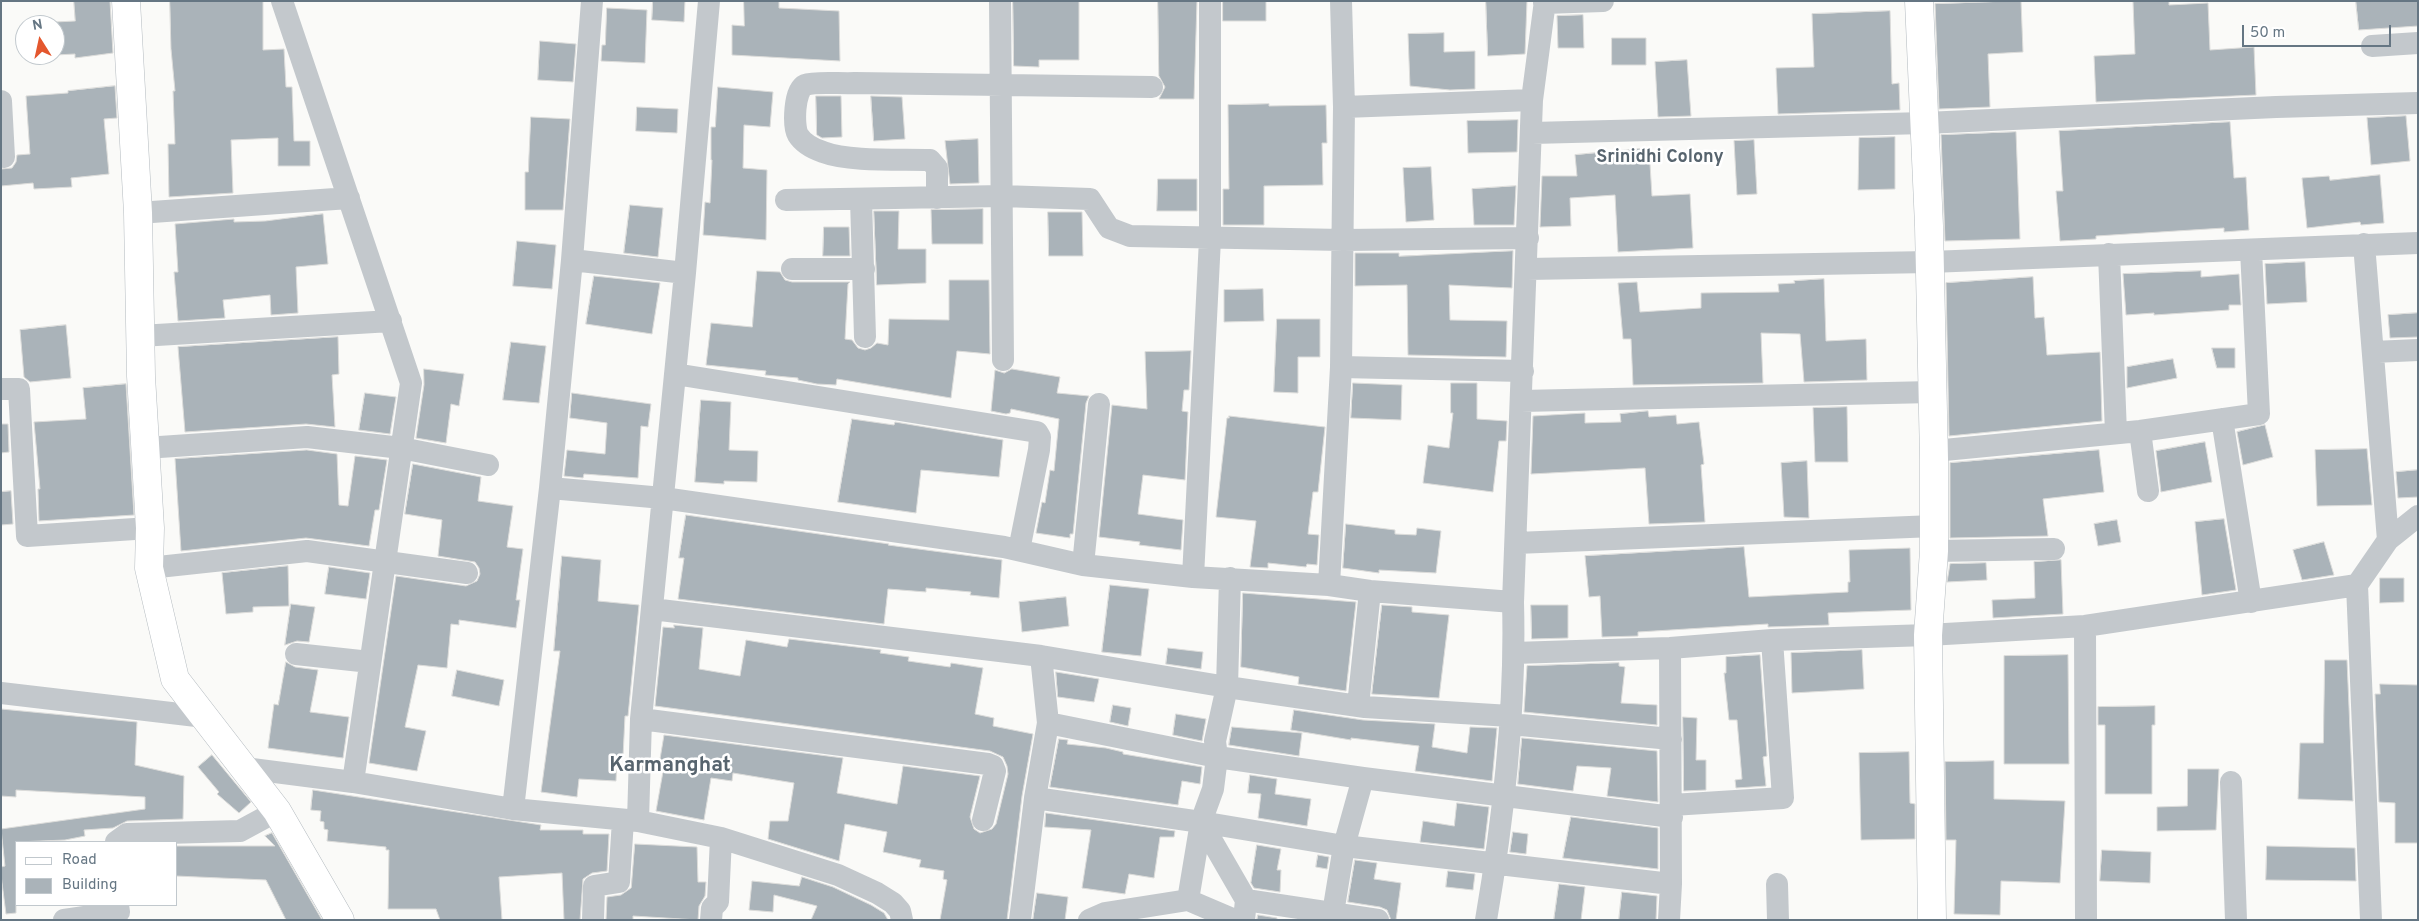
<!DOCTYPE html>
<style>
body{margin:0}
#map{position:relative;width:2419px;height:921px;overflow:hidden;background:#fafaf8;font-family:Overpass,sans-serif}
canvas{display:block}
.frame{position:absolute;inset:0;border:2px solid #657683;pointer-events:none}
.legend{position:absolute;left:15px;top:841px;width:162px;height:65px;box-sizing:border-box;background:#fff;border:1px solid #c1c8cd;margin:0;padding:6px 9px;list-style:none;font-size:15px;color:#657683}
.legend li{display:flex;align-items:center;gap:10px;height:25px}
.legend b{width:25px;border:1px solid #c1c8cd}
.north{position:absolute;left:15px;top:15px;width:50px;height:50px;box-sizing:border-box;background:#fff;border:1px solid #c1c8cd;border-radius:50%;rotate:350deg;font-size:14px;font-weight:700;line-height:20px;text-align:center;color:#657683}
.north::after{content:'';display:block;margin:auto;width:18px;height:22px;background:#e4572e;clip-path:polygon(50% 0,100% 100%,50% 72%,0 100%)}
.scale{position:absolute;left:2242px;top:25px;width:149px;height:22px;box-sizing:border-box;border:2px solid #657683;border-top:0;padding-left:6px;font-size:15px;line-height:18px;white-space:nowrap;color:#657683;-webkit-text-stroke:4px #fff;paint-order:stroke}
</style>
<div id="map">
<canvas width="2419" height="921"></canvas>
<div class="frame"></div>
<ul class="legend">
<li><b style="height:6px;background:#fff"></b>Road</li>
<li><b style="height:14px;background:#aab3b9"></b>Building</li>
</ul>
<div class="north">N</div>
<div class="scale">50 m</div>
</div>
<script>
const c = document.querySelector('canvas').getContext('2d');
c.lineJoin = 'round';
function fillPath(path, color) {
  c.fillStyle = color;
  c.fill(path, 'evenodd');
}
function stroke(path, color, width, dash) {
  c.strokeStyle = color;
  c.lineWidth = width;
  c.lineCap = dash ? 'butt' : 'round';
  c.setLineDash(dash || []);
  c.stroke(path);
}
function write(font, color, halo, rows, align = 'center') {
  c.font = font + ' Overpass,sans-serif';
  c.lineWidth = 5;
  c.setLineDash([]);
  c.textBaseline = 'middle';
  c.strokeStyle = halo;
  c.fillStyle = color;
  for (const [text, x, y, turn = 0] of rows) {
    c.save();
    c.translate(x, y);
    c.rotate((+turn || 0) * Math.PI / 180);
    c.textAlign = isNaN(turn) ? turn : align;
    if (halo) c.strokeText(text, 0, 0);
    c.fillText(text, 0, 0);
    c.restore();
  }
}
const building = new Path2D(`
 M74,1H110L113,53L75,58V54L55,55V22L75,21Z
 M170,1H263V50L284,49L286,87H292L294,141H310V166H278V138L231,140L233,193L169,197L168,144H175L173,91H175L171,49Z
 M653,1H685L684,22L652,20Z
 M744,1H779V8L839,11L840,61L732,55V25L744,26Z
 M1013,1H1079V60H1039V67L1014,66Z
 M1158,1H1197L1194,99H1159L1165,87L1159,76Z
 M1223,1H1266V21H1223Z
 M1486,1H1527L1525,54L1488,56Z
 M2021,1L2023,52L1988,54L1990,107L1939,109L1935,4Z
 M2169,1V5L2208,3L2210,50L2254,47L2256,95L2096,102L2094,56L2135,54L2133,2Z
 M2356,1H2418V26L2359,30Z
 M607,8L647,10L645,63L601,61L602,45H605Z
 M1890,11L1892,84L1899,83L1900,110L1778,114L1776,68L1814,67L1812,14Z
 M1583,15L1584,48H1558L1557,16Z
 M1444,33V52L1475,51V89L1450,90L1410,86L1408,34Z
 M1612,38H1646V65H1612Z
 M540,41L576,44L573,82L538,80Z
 M1687,60L1691,116L1658,117L1655,62Z
 M115,86L117,118L104,119L109,174L71,178L72,187L34,189L33,183L1,186V169L12,168L16,162L17,155L30,154L26,96L68,93V91Z
 M718,87L773,92L770,127L744,125L743,168L767,170L766,240L703,235L705,202L710,203L712,160H711V127H715Z
 M816,96H841L842,137L822,138L817,135Z
 M871,96L902,97L905,139L874,141Z
 M1269,104V106L1326,105L1327,143H1322L1323,185L1264,186V225H1223V189H1229L1228,105Z
 M637,107L678,109L677,133L636,131Z
 M2406,116L2410,161L2371,165L2367,118Z
 M531,117L570,119L563,210H525V172H528Z
 M1518,120L1517,152L1468,153L1467,121Z
 M2230,122L2234,178L2246,177L2249,230L2224,232V228L2096,236V239L2060,241L2056,191H2063L2059,131Z
 M2016,132L2020,239L1945,241L1941,135Z
 M1895,137V189L1858,190L1859,138Z
 M978,139L979,183L950,184L945,141Z
 M1754,140L1757,194L1737,195L1734,141Z
 M1649,148L1652,196L1690,194L1693,248L1618,252L1615,195L1570,198L1571,226L1540,227L1542,176H1577L1575,155Z
 M1431,167L1434,220L1406,222L1403,168Z
 M2380,175L2384,223L2361,225L2360,222L2307,228L2302,178L2329,176L2330,180Z
 M1158,179H1197V211H1157Z
 M1516,186L1514,225H1474L1472,189Z
 M630,205L663,208L658,257L624,253Z
 M983,209V244H932L931,210Z
 M874,211H899L898,249H926V283L877,285Z
 M1048,212H1082L1083,256H1049Z
 M323,214L328,264L296,267L298,313L271,315L270,295L223,300L225,318L178,321L174,272H178L175,224L234,219V222L265,221Z
 M824,227H849L850,256H823Z
 M517,241L556,245L552,289L513,286Z
 M1513,251L1512,288L1449,285L1450,320L1507,321L1506,357L1408,355L1407,285L1355,286V253H1399V256Z
 M2305,262L2307,302L2267,304L2265,264Z
 M757,271L780,272L785,280L792,282H850L848,284L845,339L852,340L858,348L865,350L871,348L877,343L888,345L889,319L949,320V280H989L990,354L957,351L951,398L837,379L836,385L817,384L798,380V378L765,375L766,371L706,365L711,323L752,327Z
 M2201,271V277L2239,274L2241,305H2229V310L2154,315V313L2126,315L2123,274Z
 M594,276L660,283L652,334L586,324Z
 M2033,277L2035,318L2044,317L2047,355L2100,352L2102,421L1949,436L1946,283Z
 M1824,279L1826,341L1866,339L1867,380L1804,382L1800,334L1761,333L1763,383L1633,385L1631,339H1623L1618,283L1637,282L1640,312L1701,308V293L1779,292L1778,284L1795,283L1794,281Z
 M1263,289L1264,321L1224,322V290Z
 M2418,313V337L2390,338L2388,315Z
 M1277,319H1320V357H1298V393L1274,392Z
 M66,325L71,378L30,382L24,377L20,330Z
 M338,337L339,374L332,375L335,427L306,424L185,432L178,347Z
 M511,342L546,346L539,403L503,400Z
 M2212,348H2235V368H2217Z
 M1191,351L1189,390H1184L1182,411L1188,412L1185,480L1143,475L1138,514L1183,520L1181,550L1139,545L1140,542L1099,537L1112,405L1147,409L1145,352Z
 M2173,359L2177,378L2127,388V367Z
 M424,369L464,374L459,406L451,404L446,443L416,438L424,385Z
 M1012,369L1060,377L1057,393L1089,396L1086,403L1073,534H1070V538L1036,533L1042,502L1045,503L1050,470L1054,471L1059,419L1011,409L1010,413L1006,414L991,411L995,370L1004,373Z
 M1353,383L1402,385L1401,420L1351,418Z
 M1451,383H1477V419L1507,421L1506,441H1499L1493,492L1423,483L1428,445L1449,448L1453,413H1451Z
 M126,384L134,515L39,521L38,489H40L34,422L86,419L83,388Z
 M365,393L396,397L390,434L359,430Z
 M572,393L651,404L648,427L641,426L638,478L584,474L583,478L564,476L567,450L605,454L607,423L570,418Z
 M701,400L731,402L729,450L758,451L757,482L724,481V484L695,482Z
 M1847,407L1848,462H1815L1813,408Z
 M1648,411L1649,417L1676,415L1677,424L1699,422L1704,464L1701,465L1705,522L1649,524L1645,468L1531,474L1533,416L1585,413V423L1621,422L1620,414Z
 M1229,416L1325,427L1318,492H1313L1308,534L1319,535L1317,565L1307,564L1306,567L1268,563V568L1250,567L1256,521L1216,517L1227,418H1229Z
 M852,419L894,425L895,422L1003,440L999,477L921,470L916,513L838,502Z
 M1,424H8L9,452L1,453Z
 M2265,425L2273,457L2243,465L2237,432Z
 M2205,442L2212,482L2161,492L2156,451Z
 M2367,449L2372,505L2317,506L2315,450Z
 M307,450L337,454L339,505L348,506L355,456L387,460L379,510H375L369,546L306,538L181,551L175,459Z
 M2099,450L2104,492L2043,499L2048,536L1950,538V463Z
 M1807,461L1809,518L1784,517L1781,463Z
 M413,464L481,477L478,501L513,506L507,547L523,549L516,600H520L516,628L459,620V625L451,624L447,668L418,665L405,727L426,731L417,771L369,763L396,576L466,586L477,581L480,574L479,568L475,562L438,556L442,520L405,514Z
 M2418,470V497L2398,498L2396,472Z
 M11,491L13,524L1,525V492Z
 M686,515L889,544L888,545L1002,560L999,598L970,595L971,592L926,588V592L888,589L884,624L678,599L684,558H679Z
 M2224,519L2236,590L2202,595L2195,522Z
 M2117,520L2121,542L2098,546L2094,524Z
 M1346,524L1395,530V534L1416,535L1417,528L1441,531L1436,573L1379,570V573L1343,568Z
 M2324,542L2334,575L2302,580L2293,550Z
 M1744,547L1749,597L1848,592V582H1850L1849,550L1910,548L1911,610L1828,613L1829,625L1768,627V624L1638,632V636L1602,637L1600,596L1589,597L1585,556Z
 M562,556L601,560L598,601L639,605L628,716H625L623,757H617L616,781L579,779L577,797L541,792L560,651H554Z
 M2061,560L2063,614L1993,618L1992,600L2035,598L2034,562Z
 M1986,563L1987,580L1947,582L1950,564Z
 M288,566L289,606L253,607V612L226,614L222,573Z
 M329,567L370,573L366,599L325,594Z
 M2380,578H2404V602L2380,603Z
 M1110,585L1149,589L1141,656L1102,652Z
 M1243,593L1356,602L1346,691L1298,684L1299,677L1241,667Z
 M1066,597L1069,626L1022,632L1019,602Z
 M291,604L315,607L309,642L297,641L285,645Z
 M1382,605L1412,607V612L1449,615L1439,698L1372,694Z
 M1531,605H1568V638L1532,639Z
 M674,625L703,628L699,669L740,676L746,640L787,647L789,639L881,650L880,653L909,657L908,661L950,667L951,663L983,668L975,714L994,718L993,726L1033,734L1022,796L1007,920H940L947,880L943,879L944,871L919,867L921,860L883,852L887,832L845,824L839,861L768,839L770,821H788L794,783L733,773L732,781L711,778L704,820L656,811L664,766L659,765L664,735L843,758L837,793L897,804L903,766L980,776L970,817L974,829L980,833L992,829L996,824L1008,774L1007,766L1003,757L990,751L655,706L663,627L674,628Z
 M1168,648L1203,652L1201,669L1166,664Z
 M1862,650L1864,689L1792,693L1791,653Z
 M1760,655L1767,756L1763,757L1766,786L1736,788L1735,780L1742,779L1737,720H1729L1724,673H1726V657Z
 M2068,655L2069,764H2004V656Z
 M2325,660H2347L2353,801L2298,799L2300,743H2323Z
 M286,662L295,667L318,670L310,712L349,717L343,758L268,748L274,704L278,705Z
 M1619,663V666L1625,667L1621,703L1657,705V725L1524,712L1527,666Z
 M457,670L504,680L499,706L452,696Z
 M1056,672L1099,679L1094,702L1058,697Z
 M2380,684L2418,685V843H2395V803L2379,802L2375,694H2380Z
 M1113,705L1131,708L1128,726L1110,722Z
 M2155,706V725H2152V794H2105V725H2098V707Z
 M1,709L137,722L135,765L184,776L183,819L127,821L113,828L84,830L85,836L65,840L16,842V913L6,914L1,875V867L5,866L1,829L145,809V797L16,790V797L1,796Z
 M1294,710L1363,720L1435,724L1432,747L1467,753L1470,727L1497,728L1492,781L1415,771L1419,746L1351,738V740L1291,730Z
 M1176,714L1206,719L1202,741L1173,735Z
 M1683,717L1697,718L1696,760H1706V790L1684,791Z
 M1232,727L1302,733L1299,756L1229,745Z
 M1522,738L1657,751L1658,802L1607,796L1611,768L1577,766L1573,791L1518,784Z
 M1059,739L1068,740L1067,744L1106,748L1123,752V754L1202,767L1200,784L1182,781L1178,805L1050,787Z
 M1909,752L1910,803L1915,804V839L1861,840L1859,753Z
 M212,755L251,802L239,813L217,794L219,792L198,767Z
 M1994,761V799L2065,801L2060,883L2001,881L2000,915L1954,914L1956,840H1946L1945,762Z
 M2188,769H2219L2216,830L2157,831V807L2187,806Z
 M1250,775L1277,779L1275,794L1311,799L1307,826L1258,818L1261,794L1248,793Z
 M313,790L541,825L540,830H583V834H609L607,871L592,873L583,879L580,920H564L562,873L499,877L502,920H440L436,909H388L389,850H386V847L327,841L328,830L324,829V822L320,821L321,811L311,810Z
 M1457,803L1489,807L1484,849L1420,842L1423,821L1454,826Z
 M1046,813L1175,831L1174,837H1160L1154,878L1129,874L1125,894L1082,888L1091,830L1045,827Z
 M1571,817L1658,828V869L1563,858Z
 M1513,832L1528,834L1526,854L1510,852Z
 M272,833L322,920H286L266,880L176,876V846H275L265,836Z
 M635,844L697,847L698,882H706L705,896L699,906L698,920L633,916V920H606L607,897L621,895L631,888Z
 M1257,845L1281,849L1277,870H1281L1280,892L1254,888L1251,883Z
 M2267,846L2355,848L2356,881L2266,880Z
 M2102,850L2151,852L2150,883L2100,881Z
 M1318,855L1329,857L1327,869L1316,867Z
 M1355,860L1377,863L1374,879L1401,883L1396,920H1391L1387,910L1380,907L1348,902Z
 M1448,871L1475,874L1473,890L1446,887Z
 M802,877L833,887L871,905L884,913L888,920H811L817,906L774,895L773,912L749,910L752,881L799,886Z
 M1559,884L1585,887L1581,920H1554Z
 M1622,892L1657,896L1656,920H1619Z
 M1037,893L1068,897L1065,920H1033Z
 M1258,915L1277,918V920H1257Z`);
fillPath(building, '#aab3b9');
stroke(building, '#dcdcda', 1);
const secondary = new Path2D(`
 M126,1L138,213L141,376L150,528L149,568L175,679L277,811L340,920
 M1919,1L1929,226L1934,459V551L1928,635L1932,920`);
stroke(secondary, '#b3babf', 29);
stroke(new Path2D(`
 M282,1L411,383L353,782
 M1000,1L1003,360
 M1544,3L1603,1
 M2372,46L2418,43
 M1,101L4,157
 M1344,107L1532,100
 M1532,133L1925,123L2276,107L2418,103
 M937,198V168L930,160C900,159 849,162 823,152C814,149 803,143 798,135C793,126 794,90 805,85C815,81 842,84 855,83L1152,87
 M861,199L865,337
 M786,200L1002,196L1090,199L1109,228L1130,236L1343,240L1528,238
 M138,213L349,198
 M2364,244L2388,540
 M2109,254L2116,433
 M572,260L685,273
 M792,269H864
 M1527,269L1930,262L2418,243
 M140,336L391,321
 M2373,352L2418,350
 M1341,367L1523,371
 M675,374L1037,432L1040,437L1039,450L1019,550
 M1,389H19L27,536L150,528
 M1521,401L1933,392
 M2222,419L2251,602
 M2140,431L2148,491
 M145,448L307,437L401,448L488,465
 M1934,451L2140,431L2259,414L2251,250
 M550,488L663,498L1004,547L1083,565L1193,577L1329,585L1341,367L1344,107L1341,1
 M1516,543L1934,526
 M1934,551L2054,549
 M1083,565L1099,404
 M149,568L307,551L467,573
 M1193,577L1210,239V1
 M1329,585L1370,591L1513,602L1532,100L1545,1
 M2357,585L2371,920
 M652,609L1041,656L1227,687L1230,578
 M2085,626L2086,920
 M1514,653L1670,648L1772,640L1928,635L2085,626L2357,585L2388,540L2418,516
 M296,654L370,662
 M1,693L205,717
 M1358,706L1370,591
 M641,719L988,764L993,766L995,771L983,820
 M1048,723L1217,757L1363,778L1672,817
 M1510,724L1671,739
 M244,768L353,782L513,809L638,821L721,838L838,875L877,893L893,903L900,911L902,920
 M2231,782L2236,920
 M1035,798L1201,822L1344,846L1671,884L1670,648
 M1672,805L1783,798L1772,640
 M513,809L550,488L572,260L592,1
 M638,821L641,719L685,273L709,1
 M1201,822L1246,900
 M116,842L127,834L240,831L277,811
 M1777,884L1778,920
 M1188,900L1201,822L1213,789L1217,757L1215,741L1227,687L1365,707L1510,716
 M1333,913L1344,846L1363,778
 M64,920L119,912L118,905
 M593,920L594,886L619,882L623,820
 M711,920L712,908L718,902L721,838
 M1020,920L1035,798L1048,723L1041,656
 M1089,920L1105,913L1188,900L1235,920
 M1244,920L1246,900L1378,920
 M1486,920C1504,815 1516,708 1513,602
 M1669,920L1671,884`), '#c3c8cc', 22);
stroke(secondary, '#fff', 28);
write('bold 18px', '#57646e', '#fff', [
 ["Srinidhi Colony",1660,158]
]);
write('bold 21px', '#57646e', '#fff', [
 ["Karmanghat",670,767]
]);
</script>
